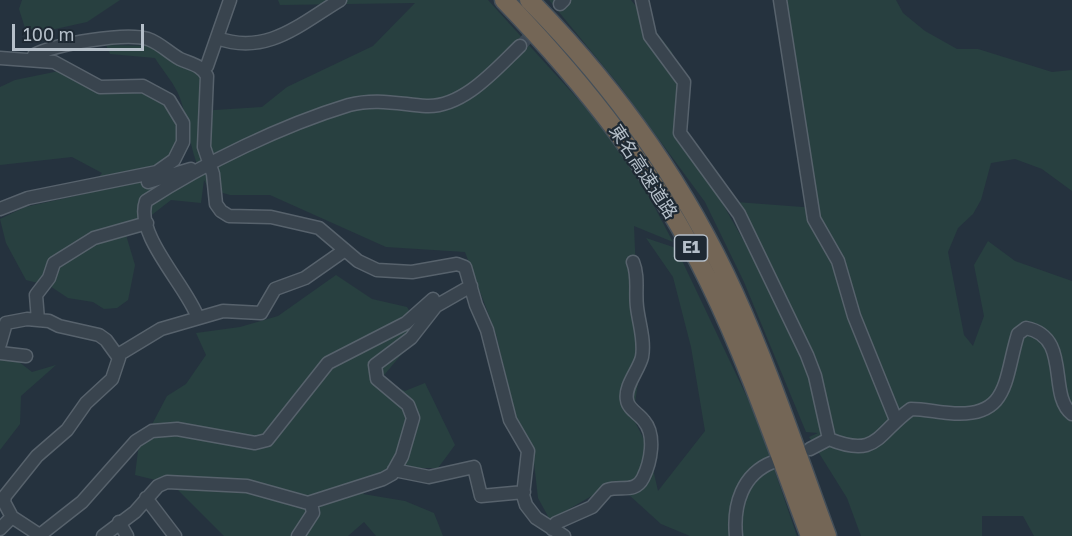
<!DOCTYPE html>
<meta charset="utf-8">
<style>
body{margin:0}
#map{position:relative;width:1072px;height:536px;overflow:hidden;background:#25323e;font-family:"Golos Text",sans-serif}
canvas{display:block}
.scale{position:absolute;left:12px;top:24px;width:132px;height:27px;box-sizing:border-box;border:3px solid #b5bfc9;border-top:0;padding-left:8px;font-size:18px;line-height:21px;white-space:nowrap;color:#b5bfc9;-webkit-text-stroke:4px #1e2933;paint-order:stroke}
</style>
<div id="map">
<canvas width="1072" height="536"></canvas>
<div class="scale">100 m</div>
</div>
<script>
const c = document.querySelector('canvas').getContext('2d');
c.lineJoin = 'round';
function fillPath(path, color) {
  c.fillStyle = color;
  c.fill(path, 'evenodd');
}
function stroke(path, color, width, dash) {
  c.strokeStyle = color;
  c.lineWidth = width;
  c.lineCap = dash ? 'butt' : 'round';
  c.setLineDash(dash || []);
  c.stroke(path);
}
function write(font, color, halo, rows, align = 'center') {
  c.font = font + ' "Golos Text","Noto Sans JP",sans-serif';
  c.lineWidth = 4.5;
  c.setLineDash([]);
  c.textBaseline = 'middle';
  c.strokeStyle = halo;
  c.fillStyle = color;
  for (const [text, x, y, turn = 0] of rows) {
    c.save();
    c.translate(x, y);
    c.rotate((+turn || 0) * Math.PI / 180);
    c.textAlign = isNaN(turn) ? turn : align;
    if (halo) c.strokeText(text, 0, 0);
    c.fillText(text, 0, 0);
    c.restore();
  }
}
fillPath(new Path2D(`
 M22,0H120L87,22L46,31L25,28L19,9Z
 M278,0H488L605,129L644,187L673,242L634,226L640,368L633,418L648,447L658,491L705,431L691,347L673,277L646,238L676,248L756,416L797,536H690L661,524L628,494L602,490L550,520L538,498L532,445L517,423L496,334L465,252L386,247L270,195H230L209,189L204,180L201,203L171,200L126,235L135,265L128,300L117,308L104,309L93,302L68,298L50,286L26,280L6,243L0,219L25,207L84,194L102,173L72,157L0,165V87L15,80L64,70C110,120 178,56 178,149L158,172L200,171C189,148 189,123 180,98C175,84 163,71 155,58L110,54L106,45L154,46L201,76L199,111L262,107L287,87L373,46L415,3L280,5Z
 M549,0H631L672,52L688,143L745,243L776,303L783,294L759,240L736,202L816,208L786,0H896L903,13L925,31L957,49H978L1052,72L1072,70V191L1042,169L1015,159L991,163L981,200L973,214L958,228L948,252L964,335L973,346L984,316L974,265L988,241L1015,261L1072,281V536H1034L1023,516H982V536H861L847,498L809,437L818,433L806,432L744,282L705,202L619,85Z
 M336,275L372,299L407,307L421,331L380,380L405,391L425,383L455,445L438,468H399L363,494L405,501L434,513L443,536H376L364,522L348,536H224L172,484L135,475L138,451L167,396L186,384L206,355L196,333L240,327L278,316Z
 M14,358L32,372L56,365L21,396L20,424L0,450V359Z`), '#284040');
stroke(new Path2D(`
 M520,46L560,4`), '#3b4753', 12, [12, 6]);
const minor = new Path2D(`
 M642,0L650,36L684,82L680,133L739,214L807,355L815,376L829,439
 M780,0L814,219L838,261L854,316L896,420
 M560,4L564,0
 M217,38C267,56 300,24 340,0
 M0,58L54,62L100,87L143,86L169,100L183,123V142L174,160L157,172L28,198L0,209
 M33,60L34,55C56,44 125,32 148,39C160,43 169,53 180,59C191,64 201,65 207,76L204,147L213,174L216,204L221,211L229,216L271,217L319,228L358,261L377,270L412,272L457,264L465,267L476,305L487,330L510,420L528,451L523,495L526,505L536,518L564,536
 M203,70L207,66L230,0
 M148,182L191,169
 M198,318C187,286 134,235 146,201C204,163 283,125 349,105C376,98 399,104 426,106C463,108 496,69 520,46
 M38,320L36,295L49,278L54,263L94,238L147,223
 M0,344L6,323L27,319L49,321L59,326L99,335L106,340L119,358L112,379L86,403L67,430L37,456L5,496L4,502L12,517L0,529
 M0,353L26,356
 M118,355L161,329L223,311L261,313L275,289L305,278L345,250
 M810,449L829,439C878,459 877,433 911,409C924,409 936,412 949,413C1010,419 1004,379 1018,334L1026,328C1072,337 1047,395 1072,414
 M394,470L429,477L474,467L481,496L524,492
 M146,498L175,536
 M12,517L41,536
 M119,522L127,536
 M552,529L556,523L592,507L607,490C620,485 635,494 643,478C651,462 656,435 644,421C639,414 628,409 627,400C624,386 639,370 642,357C645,340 639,324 637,307C635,291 639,277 633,262
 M40,535L82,502L136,441L152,431L177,429L255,443L267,440L328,363L406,323L433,299
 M103,536L135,512L158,486L167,482L247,486L308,503L383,479L392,474L402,456L413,418L408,405L377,379L375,365L411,338L436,306L471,286
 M298,536L313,513L311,503
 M736,536C733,505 742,474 773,462`);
const highway = new Path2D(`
 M504,0C585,84 658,176 709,282C749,364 778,451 810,536
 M529,0C613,85 685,185 734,293C770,372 797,455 827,536`);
stroke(minor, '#57626c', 15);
stroke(highway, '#444f59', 21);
stroke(minor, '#39444e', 12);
stroke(highway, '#746656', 18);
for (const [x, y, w] of [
 [691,248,33]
]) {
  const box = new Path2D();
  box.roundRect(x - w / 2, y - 13, w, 26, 4.5);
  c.fillStyle = '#1e2933';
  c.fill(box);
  stroke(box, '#b5bfc9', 1.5);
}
write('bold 16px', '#b5bfc9', null, [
 ["E1",691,248]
]);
write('18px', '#b5bfc9', '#1e2933', [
 ["東名高速道路",643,172,57]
]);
</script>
